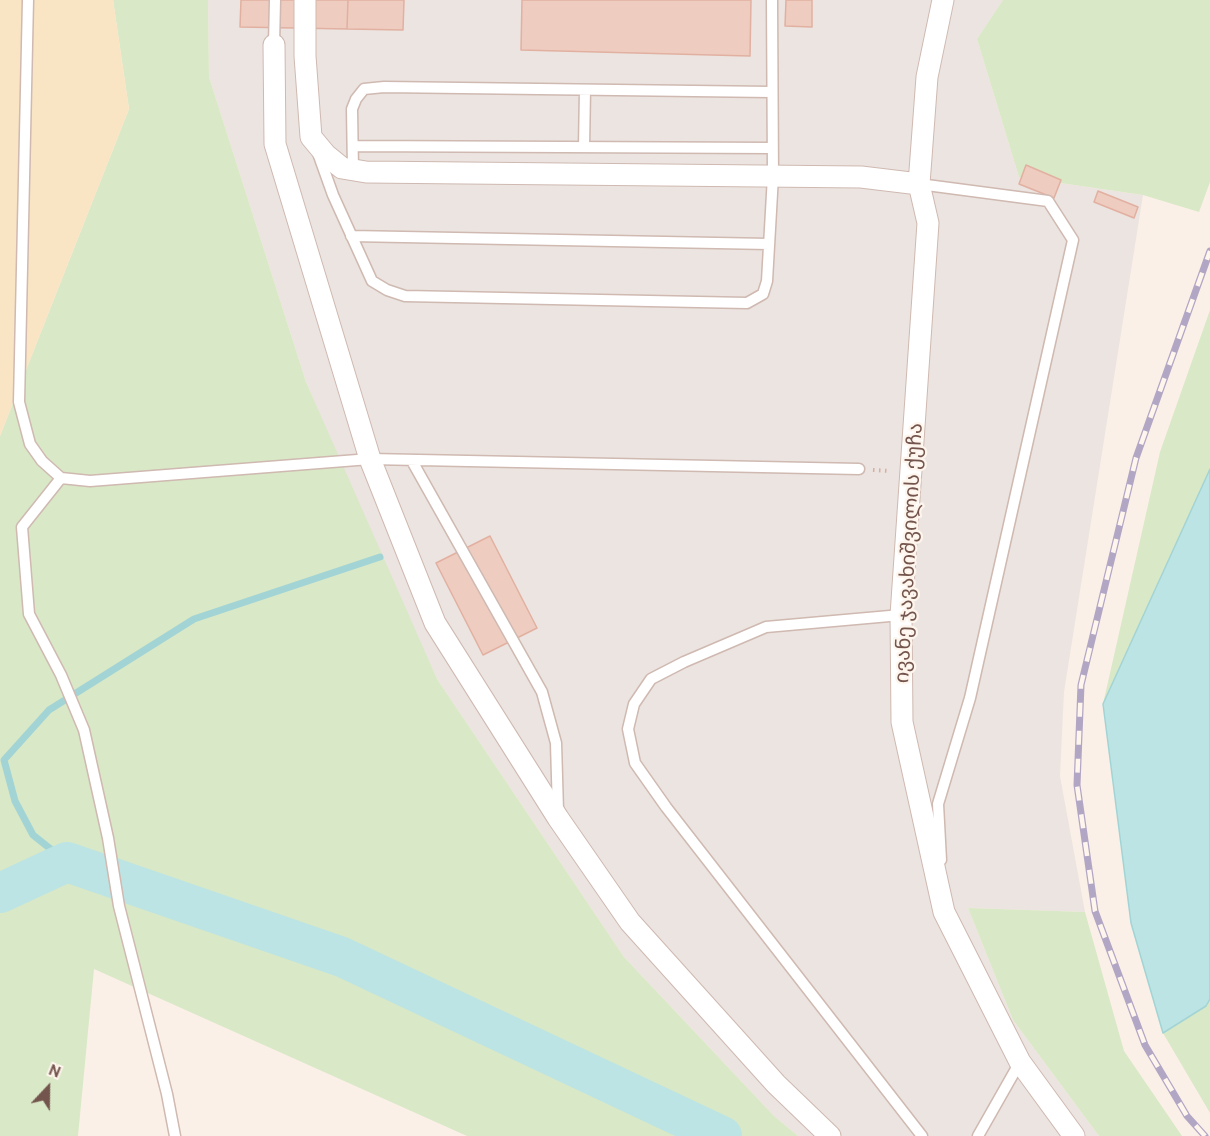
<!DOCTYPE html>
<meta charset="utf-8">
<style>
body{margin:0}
#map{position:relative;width:1210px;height:1136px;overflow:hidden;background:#fbf0e7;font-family:Cabin,sans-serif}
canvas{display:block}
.north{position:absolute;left:18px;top:1058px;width:60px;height:60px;-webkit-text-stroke:4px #fef5ed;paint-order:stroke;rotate:22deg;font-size:16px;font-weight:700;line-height:24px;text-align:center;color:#73554d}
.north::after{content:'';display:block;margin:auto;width:21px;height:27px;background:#73554d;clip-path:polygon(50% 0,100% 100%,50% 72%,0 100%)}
</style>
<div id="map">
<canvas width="1210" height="1136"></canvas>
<div class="north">N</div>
</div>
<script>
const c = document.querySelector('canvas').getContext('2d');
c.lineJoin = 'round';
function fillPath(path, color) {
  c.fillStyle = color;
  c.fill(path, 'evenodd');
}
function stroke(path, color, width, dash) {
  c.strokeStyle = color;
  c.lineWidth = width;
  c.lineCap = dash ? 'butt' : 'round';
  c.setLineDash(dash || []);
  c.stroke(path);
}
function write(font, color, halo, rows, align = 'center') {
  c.font = font + ' Cabin,"Noto Sans Georgian",sans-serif';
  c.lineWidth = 4.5;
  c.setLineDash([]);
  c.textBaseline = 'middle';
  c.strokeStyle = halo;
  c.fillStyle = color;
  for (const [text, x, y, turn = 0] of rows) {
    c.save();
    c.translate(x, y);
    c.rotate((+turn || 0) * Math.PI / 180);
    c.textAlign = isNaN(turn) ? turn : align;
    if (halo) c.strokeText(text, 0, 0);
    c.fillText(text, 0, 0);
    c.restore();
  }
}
fillPath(new Path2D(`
 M208,0H1003L977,39L1019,177L1143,195L1064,692L1060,776L1085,912L968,908L1013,1020L1099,1136H798L774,1116L624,957L437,679L380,557L306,382L209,77Z`), '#ece4e0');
fillPath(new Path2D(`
 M113,0H208L209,77L306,382L437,679L624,957L774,1116L798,1136H467L94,969L78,1136H0V436L129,109Z
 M1003,0H1210V182L1199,212L1143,195L1019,177L977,39Z
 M1210,310V469L1103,704L1160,452Z
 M968,908L1085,912L1124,1051L1182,1136H1099L1013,1020Z
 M1210,999V1113L1163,1033L1206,1006Z`), '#d9e8c6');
fillPath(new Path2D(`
 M0,0H113L129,109L0,436Z`), '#f9e5c4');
const water = new Path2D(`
 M1210,469V999L1206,1006L1163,1033L1131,923L1103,704Z`);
fillPath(water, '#bce4e4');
stroke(water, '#a3d4d5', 1.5);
stroke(new Path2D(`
 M67,862L33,835L15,801L4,760L49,710L194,619L380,557`), '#a3d4d5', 7);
stroke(new Path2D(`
 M0,893L67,862L342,957L722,1136`), '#bce4e4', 40);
const building = new Path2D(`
 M241,0H348L347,29L240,27Z
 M348,0H404L403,30L347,29Z
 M522,0H751L750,56L521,50Z
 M786,0H812V27L785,26Z
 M1026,165L1061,180L1054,198L1019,184Z
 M1098,191L1138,207L1134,218L1094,202Z
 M490,536L537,628L483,655L436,563Z`);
fillPath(building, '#efccc0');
stroke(building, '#e1b0a1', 1.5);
const service = new Path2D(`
 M28,0L19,402L30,444L42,461L61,478L90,481L370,459L859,469
 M274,45L275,0
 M353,146L772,148
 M584,147L585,90
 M318,153L333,195L372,281L387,290L405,296L747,303L763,294L767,281L773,176L772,0
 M353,170L352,109L356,99L364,89L384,87L771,92
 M919,184L1048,201L1073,240L970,698L938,804L941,860
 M351,236L769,244
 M412,461L542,692L556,743L558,811
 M61,478L22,527L29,614L61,675L84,730L108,838L119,906L167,1094L175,1136
 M901,615L766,627L684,662L651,679L634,704L628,729L635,763L666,807L922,1136
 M978,1136L1020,1062`);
const minor = new Path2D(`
 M305,0V56L311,137L326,155L342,168L366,172L861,177L919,184
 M943,0L927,77L919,184L928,223L901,615L902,722L944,912L1020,1062L1074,1136
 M274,45L275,144L370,459L435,623L558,818L630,922L776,1084L830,1136`);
stroke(service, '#cfb9b1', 13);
stroke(minor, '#cfb9b1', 23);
stroke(new Path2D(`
 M873,470L890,471`), '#d4afa3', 4, [1.5, 4.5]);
stroke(service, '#fff', 10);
stroke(minor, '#fff', 21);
const rail = new Path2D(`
 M1205,1136L1187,1116L1145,1045L1095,911L1077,785L1081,685L1136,458L1210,251`);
stroke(rail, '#b2a6c5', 7);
stroke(rail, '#fef5ed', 4.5, [14]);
write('20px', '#73554d', '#fef5ed', [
 ["ივანე ჯავახიშვილის ქუჩა",909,553,-87]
]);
</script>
